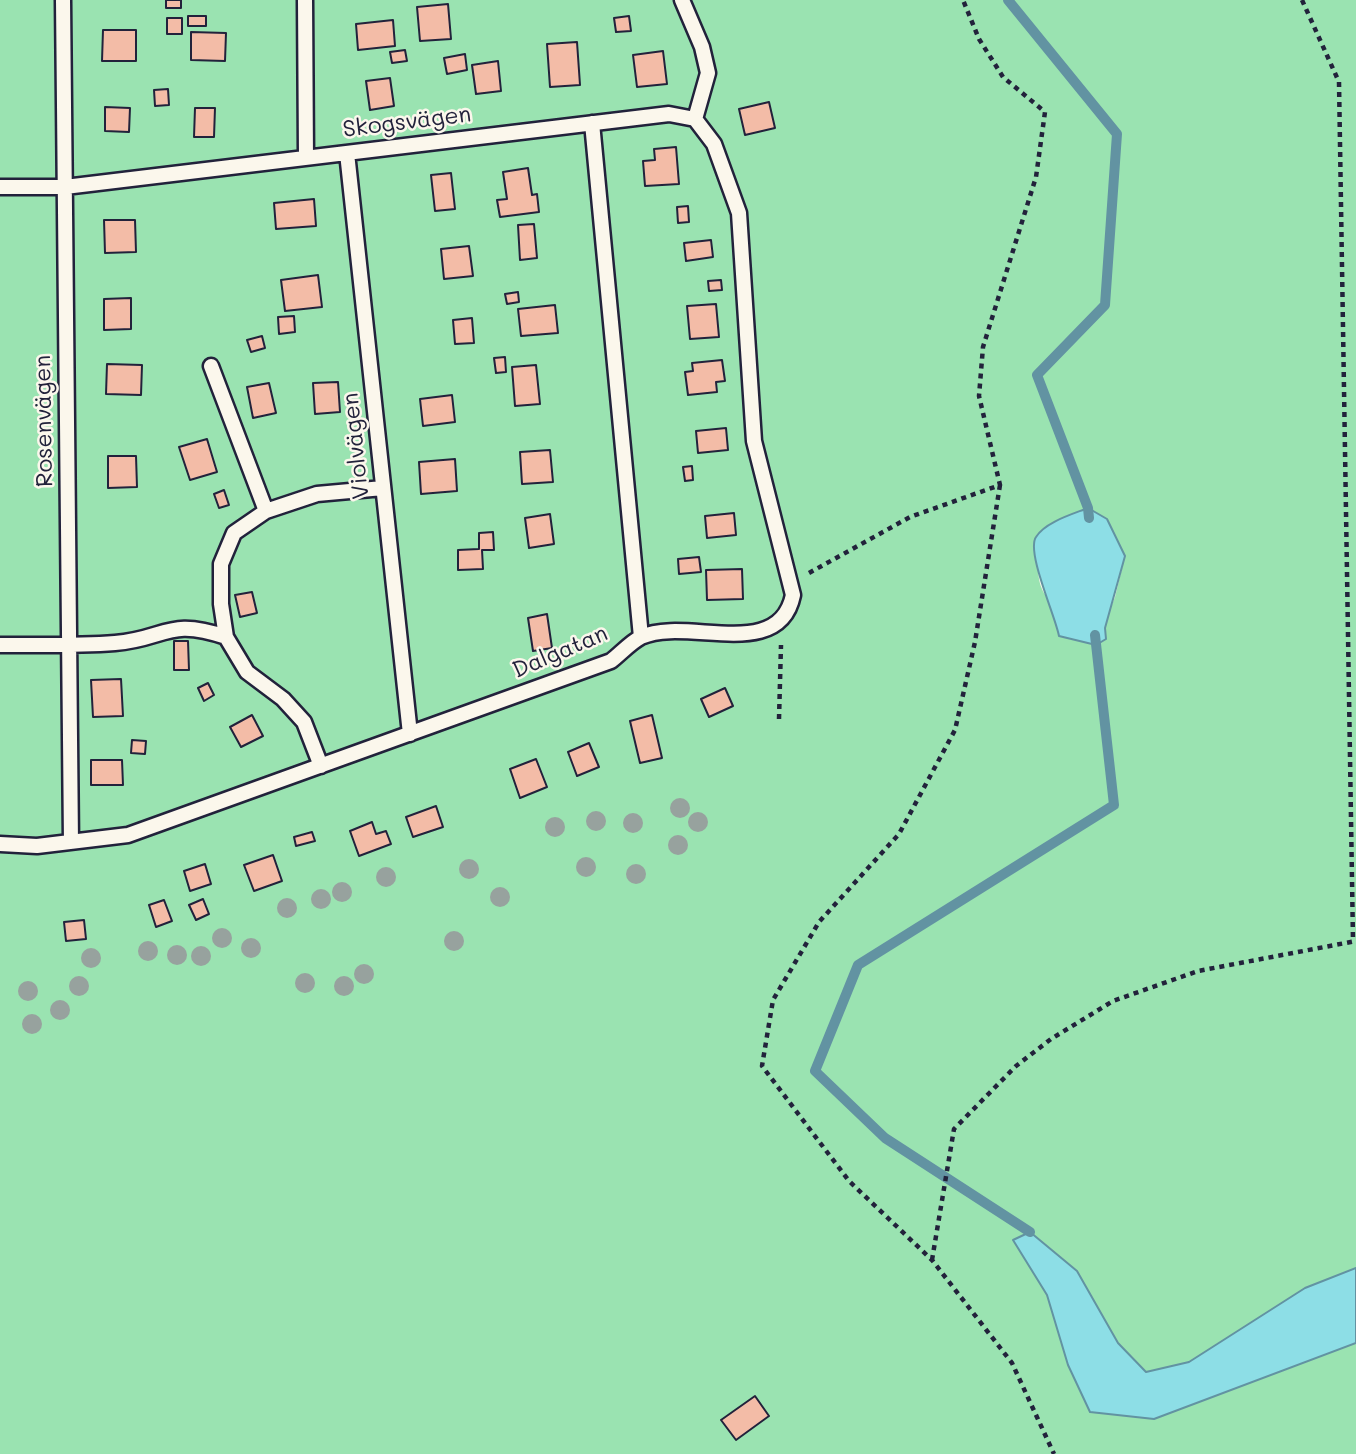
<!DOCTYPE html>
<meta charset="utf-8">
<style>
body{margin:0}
canvas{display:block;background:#fbf7ec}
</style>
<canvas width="1356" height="1454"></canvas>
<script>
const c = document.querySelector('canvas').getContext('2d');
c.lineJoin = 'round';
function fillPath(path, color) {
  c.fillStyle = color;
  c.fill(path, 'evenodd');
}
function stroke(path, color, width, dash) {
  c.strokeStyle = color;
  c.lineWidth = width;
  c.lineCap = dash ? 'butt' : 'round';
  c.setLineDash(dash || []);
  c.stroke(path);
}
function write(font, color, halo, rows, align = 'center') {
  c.font = font + ' Mali,sans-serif';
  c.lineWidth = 5;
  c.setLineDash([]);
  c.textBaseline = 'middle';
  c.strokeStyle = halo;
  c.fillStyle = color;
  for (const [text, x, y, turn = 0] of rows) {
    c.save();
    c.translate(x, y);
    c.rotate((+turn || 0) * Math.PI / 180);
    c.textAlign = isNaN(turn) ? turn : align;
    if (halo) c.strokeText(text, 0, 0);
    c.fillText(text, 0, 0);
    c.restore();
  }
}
fillPath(new Path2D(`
 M0,0H1356V1268L1305,1288L1189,1362L1146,1372L1118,1343L1077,1271L1013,1240L1047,1294L1068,1365L1154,1419L1356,1343V1454H0ZM1088,508L1125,556L1115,597L1096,645L1059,636C1057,625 1056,613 1051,603C1049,598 1044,595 1042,589C1034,570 1041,549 1045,529Z`), '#9ae3b1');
const water = new Path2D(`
 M1088,508L1107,519L1125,556L1105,628L1106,639L1096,645L1059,636C1055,615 1026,552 1036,537C1045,522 1073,514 1088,508Z
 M1030,1232L1077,1271L1118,1343L1146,1372L1189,1362L1305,1288L1356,1268V1343L1154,1419L1090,1412L1068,1365L1047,1295L1013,1240Z`);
fillPath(water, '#8ddee6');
stroke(water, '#6293a2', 2);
stroke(new Path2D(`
 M1008,0L1117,134L1105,305L1037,375L1088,508L1089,518
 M1030,1232L885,1138L815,1071L858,965L1114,805L1095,635`), '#6293a2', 10);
const building = new Path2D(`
 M166,0H181V8H166Z
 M448,4L451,39L420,41L417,7Z
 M188,16H206V26H188Z
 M629,16L631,31L616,32L614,18Z
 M167,18H182V34H167Z
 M393,20L395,46L358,50L356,24Z
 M103,30H136V61H102Z
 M191,32L226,33L225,61L191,60Z
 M577,42L580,85L550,87L547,44Z
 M405,50L407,61L392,63L390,52Z
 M663,51L667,84L637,87L633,55Z
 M465,54L467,70L447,74L444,58Z
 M498,61L501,91L476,94L472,65Z
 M390,78L394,106L370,110L366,81Z
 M168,89L169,105L155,106L154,90Z
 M769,102L775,128L745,135L739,109Z
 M105,107L130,108L129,132L105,131Z
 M195,108H215L214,137H194Z
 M676,147L679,184L645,186L643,161L655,160L654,149Z
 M528,168L532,195L537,194L539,212L500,217L497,200L507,199L503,172Z
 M451,173L455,209L435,211L431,175Z
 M314,199L316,226L276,229L274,203Z
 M688,206L689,222L678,223L677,207Z
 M104,220H135L136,252L105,253Z
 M534,224L537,258L520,260L518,225Z
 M711,240L713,257L686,261L684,243Z
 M469,246L473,276L444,279L441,249Z
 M318,275L322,307L285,311L281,280Z
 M721,280L722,290L709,291L708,281Z
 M518,292L519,302L507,304L505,294Z
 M131,298V329L104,330V299Z
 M716,304L719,337L690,339L687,306Z
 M555,305L558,333L521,336L518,309Z
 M294,316L295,332L279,334L278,317Z
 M472,318L474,343L455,344L453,320Z
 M262,336L265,348L251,352L247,340Z
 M505,357L506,372L496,373L494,358Z
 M722,360L725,381L716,382L717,392L688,395L685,372L693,371L692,363Z
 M107,364L142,365L141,395L106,394Z
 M536,365L540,404L515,406L512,367Z
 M338,382L340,412L315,414L313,383Z
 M269,383L276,413L253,418L247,387Z
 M452,395L455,422L423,426L420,399Z
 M726,428L728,450L698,453L696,431Z
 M207,439L217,472L190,480L179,447Z
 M550,450L553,482L522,484L520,452Z
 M108,456H136L137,487L108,488Z
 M455,459L457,491L421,494L419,462Z
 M692,466L693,480L685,481L683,467Z
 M224,490L229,505L219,508L214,494Z
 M734,513L736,535L707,538L705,516Z
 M550,514L554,544L529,548L525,518Z
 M493,532L494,550H482L483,569L458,570V550L479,549V533Z
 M699,557L701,572L679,574L678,559Z
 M742,569L743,599L707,600L706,570Z
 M252,592L257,613L240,617L235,595Z
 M547,614L552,648L533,651L528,618Z
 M174,641H188L189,670H174Z
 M121,679L123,716L93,717L91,680Z
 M208,683L214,695L204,701L198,688Z
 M725,688L733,706L709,717L701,699Z
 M252,715L263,736L241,747L230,727Z
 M652,715L662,758L640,763L630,721Z
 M132,740L146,741L145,754L131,753Z
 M589,743L599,767L577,776L568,752Z
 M536,759L547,787L520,798L510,769Z
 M91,760H122L123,785H91Z
 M436,806L443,827L413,837L406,817Z
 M372,822L376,834L386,831L391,844L359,856L350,831Z
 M312,832L315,841L296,846L294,837Z
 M273,855L282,881L254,891L244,865Z
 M205,864L211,884L190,891L184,871Z
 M203,899L209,914L196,920L189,905Z
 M164,900L172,921L156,927L149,905Z
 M84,920L86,939L66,941L64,922Z
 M755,1396L769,1416L736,1440L721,1420Z`);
fillPath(building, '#f3bca7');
stroke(building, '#22223b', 2);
const service = new Path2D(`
 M63,0L71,842
 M305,0L306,157
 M682,0L702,47L708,73L695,119
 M592,123L641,637
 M347,153L410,734
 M0,187H65L669,114L695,119
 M211,366L266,511
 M0,645C38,645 77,646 115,643C166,639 168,617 226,637
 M321,766L304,722L283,699L247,672L226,637L221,604V564L234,533L266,511L317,494L383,488
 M0,844L37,846L128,835L611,661C620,654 631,642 641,637C686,616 779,663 793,595L754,441L739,213L714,144L695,119`);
stroke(service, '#22223b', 19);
stroke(new Path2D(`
 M1302,0L1339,82L1353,941
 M1000,485L975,642L955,730L899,834L819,922L773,1000L762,1066L849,1181L932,1260L1012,1363L1054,1454
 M809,573L910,517L1000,485L979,396L983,347L1036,177L1045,112L1003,77L979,39L963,0
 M779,719L781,645
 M932,1260L954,1129L1016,1066L1051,1039L1113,1001L1198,971L1356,941`), '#22223b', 4.5, [5, 5]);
stroke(service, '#fbf7ec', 14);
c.fillStyle = '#97a29e';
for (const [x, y] of [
 [680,808],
 [596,821],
 [698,822],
 [633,823],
 [555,827],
 [678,845],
 [586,867],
 [469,869],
 [636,874],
 [386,877],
 [342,892],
 [500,897],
 [321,899],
 [287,908],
 [222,938],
 [454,941],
 [251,948],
 [148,951],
 [177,955],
 [201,956],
 [91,958],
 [364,974],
 [305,983],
 [79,986],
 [344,986],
 [28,991],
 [60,1010],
 [32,1024]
]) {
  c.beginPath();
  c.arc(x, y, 10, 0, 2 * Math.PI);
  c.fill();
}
write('23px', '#22223b', '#fbf7ec', [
 ["Skogsvägen",407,122,-7],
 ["Rosenvägen",44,421,-91],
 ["Violvägen",356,446,-96],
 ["Dalgatan",560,652,-23]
]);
</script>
